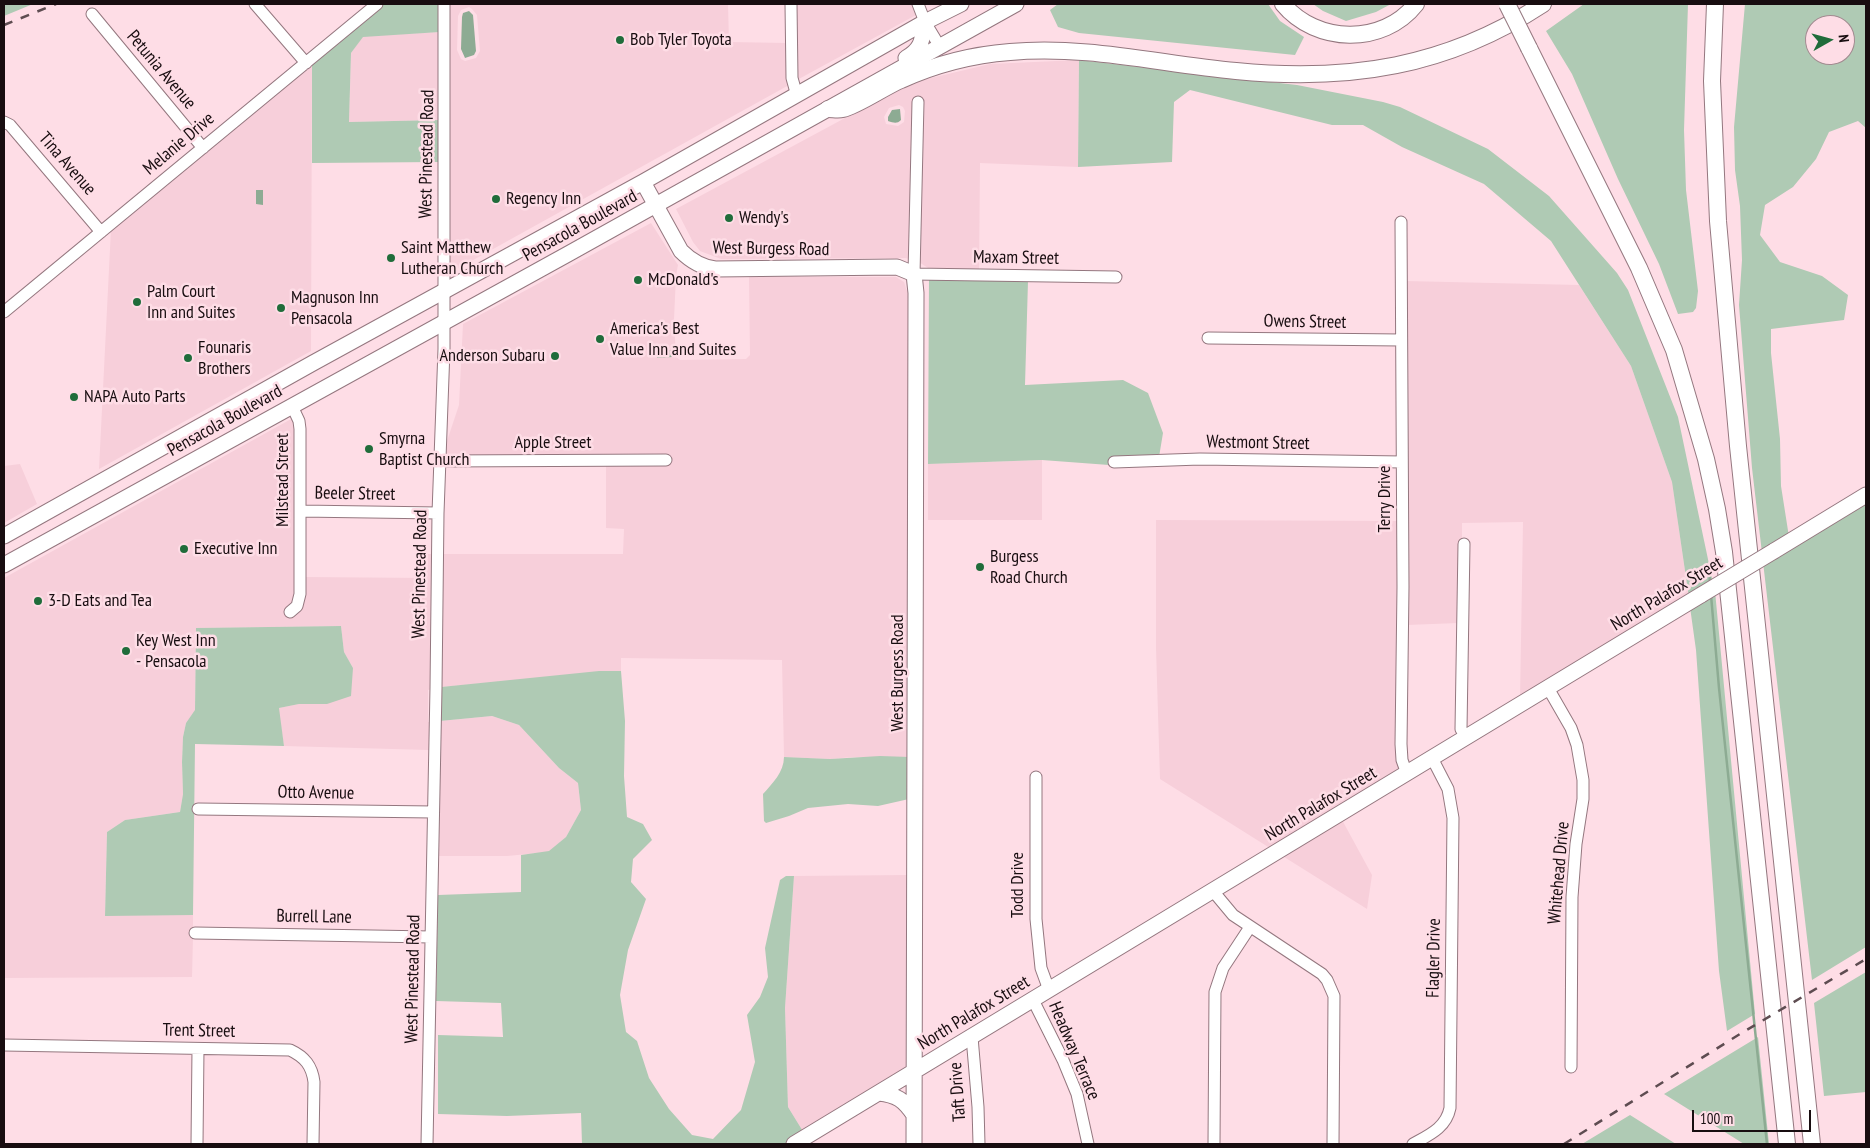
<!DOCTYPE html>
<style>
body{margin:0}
#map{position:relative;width:1870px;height:1148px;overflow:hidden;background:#fedde6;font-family:"PT Sans Narrow",sans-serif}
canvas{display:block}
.frame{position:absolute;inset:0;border:5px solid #180d10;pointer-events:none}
.north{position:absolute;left:1805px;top:15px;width:50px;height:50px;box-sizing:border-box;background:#fedde6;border:1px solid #a28a90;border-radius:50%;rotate:83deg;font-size:14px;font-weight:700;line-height:20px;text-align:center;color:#180d10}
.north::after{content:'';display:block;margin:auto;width:18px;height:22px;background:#206c3a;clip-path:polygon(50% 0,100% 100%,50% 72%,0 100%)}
.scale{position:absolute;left:1692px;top:1110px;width:119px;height:22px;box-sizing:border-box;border:2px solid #180d10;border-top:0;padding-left:6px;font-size:15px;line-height:18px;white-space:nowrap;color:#180d10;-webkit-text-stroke:4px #fedde6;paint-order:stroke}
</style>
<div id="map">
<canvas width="1870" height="1148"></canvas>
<div class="frame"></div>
<div class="north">N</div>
<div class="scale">100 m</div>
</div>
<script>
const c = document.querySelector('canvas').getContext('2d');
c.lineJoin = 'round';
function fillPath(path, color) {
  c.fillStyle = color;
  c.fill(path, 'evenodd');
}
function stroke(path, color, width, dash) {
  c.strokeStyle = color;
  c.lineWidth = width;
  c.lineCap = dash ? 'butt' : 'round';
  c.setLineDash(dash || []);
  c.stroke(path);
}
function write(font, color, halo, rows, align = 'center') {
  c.font = font + ' "PT Sans Narrow",sans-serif';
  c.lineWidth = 5;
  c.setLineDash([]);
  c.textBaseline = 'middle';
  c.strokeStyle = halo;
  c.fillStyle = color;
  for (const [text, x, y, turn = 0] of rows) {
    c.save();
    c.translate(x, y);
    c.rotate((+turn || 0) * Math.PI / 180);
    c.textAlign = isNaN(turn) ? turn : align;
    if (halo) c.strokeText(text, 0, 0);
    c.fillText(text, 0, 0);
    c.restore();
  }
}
fillPath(new Path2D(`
 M449,4H728L729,42L787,43L789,85L448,274ZM469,7L472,9L477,15L480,51L476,58L465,61L461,59L457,50L458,16L461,10Z
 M796,4H913L916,15L797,80Z
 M440,32V120L349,122L351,53L363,36Z
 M1079,60L1078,167L980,163L979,271H928V268L919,262V200L922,183L923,98H914L913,183L910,259L905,258L721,259L700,251L693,242L676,209L910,83L990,64ZM899,105L903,107L905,111L904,122L898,126L886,124L884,117L889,108Z
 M312,63L311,351L99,469L111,229Z
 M651,223L678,265L676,276L674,319L676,357L680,360L746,359L750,355L749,277H896L904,282L909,297L910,757H853L830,759L784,757L782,660L621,658V671L441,687L442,554H623L624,529L606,528V464L670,463V456L445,457V447L459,405L463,324Z
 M1405,281L1579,285L1631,366L1672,482L1689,598L1520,700L1523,522L1462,523V540H1459L1458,623L1407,625Z
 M293,418L295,422V594L294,602L290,608L284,610L288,617L296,614L305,577L426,578V554H433L432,689L428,690V722H431L430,751L429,750L284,746L278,708L299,704H327L353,668L344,652L341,626L196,628L195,711L186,723L183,737L182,762L183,794L180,812L125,820L107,832L105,915H193V929H191L190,936L193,937L192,977L4,978V578Z
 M1042,460V520H928V464Z
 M20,464L37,504L4,523V466Z
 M1156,520L1398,521L1397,761L1401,773L1273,850L1160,779L1156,648Z
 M492,716L519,725L559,768L578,783L581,810L566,837L549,852L507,856H439L440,721Z
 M1341,818L1372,875L1367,909L1281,855Z
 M909,875L908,1071L804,1133L788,1107L785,1008L794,876Z`), '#f7cfda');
fillPath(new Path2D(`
 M4,4H33L4,16Z
 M384,4H440V32L363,37L351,53L349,122L440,120V162L312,163V63Z
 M1058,4H1268L1280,21L1304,37L1295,55L1079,33L1058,27L1050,10Z
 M1313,4H1391L1376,12L1346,21L1323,11Z
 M1584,4H1688L1684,130L1686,190L1698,291L1696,308L1693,312L1678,314L1659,264L1618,179L1572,74L1546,31Z
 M1745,4H1866V128L1858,121L1829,132L1816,159L1793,187L1765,205L1760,235L1780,262L1822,276L1848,295L1844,320L1771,329V353L1780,439L1781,486L1789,537L1762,553L1752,468L1739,305L1742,260L1740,206L1735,170L1734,127ZM1815,25H1845V55H1815Z
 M1079,60L1297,85L1383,102L1400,107L1488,149L1549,196L1617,273L1628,290L1678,417L1713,583L1689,598L1672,482L1631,366L1551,241L1484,184L1402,147L1363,125H1332L1190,90L1174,102L1172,162L1078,167Z
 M929,279L1028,281L1025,385L1123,380L1148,393L1163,433L1159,457L1109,458V465L1042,460L928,464Z
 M1866,500V947L1812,980L1763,562Z
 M1715,591L1755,1014L1727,1031L1719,971L1696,650L1690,607Z
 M341,626L344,652L353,668L351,696L327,704H299L279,708L284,746L195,744L193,915L105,916L107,832L125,820L180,812L183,794L182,762L183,737L186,723L195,710L196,628Z
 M599,671H621L625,721L624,776L627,817L643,824L652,840L633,859L631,882L646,899L628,950L620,995L626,1032L637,1041L649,1078L669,1109L692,1135L713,1139L741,1110L755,1062L747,1015L760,997L768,977L765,948L780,880L786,876H794L785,1008L788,1107L804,1133L786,1144H582L581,1113L507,1116L438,1114V1035L503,1037L501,1003L436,1001L438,895L521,892V855L549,851L566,837L581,810L578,783L559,768L519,725L492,716L440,721L441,687Z
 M880,756L910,757L909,799L878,806L848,804L808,808L789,816L766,823L764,821L763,794C772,784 784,772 784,757L830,759Z
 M1866,972V1092L1824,1096L1814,1003Z
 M1758,1037L1769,1144H1744L1664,1094Z
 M1630,1115L1676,1144H1582Z`), '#afcab4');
fillPath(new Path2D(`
 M469,11L473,15L476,51L474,55L465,58L461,49L462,17L463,13Z
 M900,109L901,120C897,124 894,123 888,121V117L892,110Z
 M256,190H263V205L256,204Z
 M657,350H672V357L657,358Z`), '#8dab93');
stroke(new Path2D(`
 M1709,568L1710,584
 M1711,595L1719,688L1767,1144`), '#8dab93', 2.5);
const minor = new Path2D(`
 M255,4L306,63
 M791,4L792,78L797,96
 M918,4L925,22L940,47
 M92,14L203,148
 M918,102L914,274L1116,277
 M4,122L10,125L101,232
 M1401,222L1403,587L1401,744L1402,760L1407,774
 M4,312L377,4
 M1208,338L1401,340
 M440,461L666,460
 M1114,462L1200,459L1402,462
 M301,511L438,513
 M1464,544L1461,729L1466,738
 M290,612L297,606L300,594V429L299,421L292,406
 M1548,688L1571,728L1577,745L1583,780V799L1576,844L1572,897L1571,1067
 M1036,777V919L1041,968L1049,990
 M198,809L433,812
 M1213,891L1233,915L1322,974L1327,980L1334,996L1333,1144
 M195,933L431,937
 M1033,1000L1063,1060L1077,1094L1088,1144
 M972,1037L978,1107L979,1144
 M4,1045L290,1050C305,1057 312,1066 314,1082L313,1144
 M197,1144L198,1049
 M427,1144L436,688L438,513L444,349V4
 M1214,1144L1215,992L1223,968L1250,927
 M1413,1144C1429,1135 1446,1128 1450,1108L1453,818L1448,789L1432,758`);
const major = new Path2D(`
 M906,58C923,48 922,39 925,22
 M643,182L681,251C691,261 701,267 715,269L897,267L914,274L916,293L914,1144
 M4,536L313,363L643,182L925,22L961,4
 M1774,551L1866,495
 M4,565L568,254L1016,4
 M879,1093C897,1095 904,1100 914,1115
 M794,1144L1701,595`);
const highway = new Path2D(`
 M1283,4C1316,44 1383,46 1416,4
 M1715,4L1712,81L1718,221L1738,446L1812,1144
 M1529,48L1639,268L1674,350L1706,459L1717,509L1724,552L1787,1144
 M828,109C833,109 838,110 843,109C857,106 886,86 901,80C936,64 971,55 1010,52C1086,45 1160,64 1236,71C1349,82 1447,67 1543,4`);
stroke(minor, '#94777f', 13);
stroke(major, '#94777f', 17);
stroke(highway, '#94777f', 18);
stroke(minor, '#fff', 11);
stroke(major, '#fff', 15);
stroke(highway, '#fff', 16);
stroke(new Path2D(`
 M4,25L56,4
 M1564,1144L1740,1034L1866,959`), '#5e4c51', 2.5, [9, 9]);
const majorBridge = new Path2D(`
 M1701,595L1774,551`);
const highwayBridge = new Path2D(`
 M1507,4L1529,48`);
stroke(majorBridge, '#94777f', 17, []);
stroke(highwayBridge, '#94777f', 18, []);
stroke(majorBridge, '#fff', 15);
stroke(highwayBridge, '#fff', 16);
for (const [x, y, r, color] of [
 [620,40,5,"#206c3a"],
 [496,199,5,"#206c3a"],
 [729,218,5,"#206c3a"],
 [391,258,5,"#206c3a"],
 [638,280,5,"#206c3a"],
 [137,302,5,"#206c3a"],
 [281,308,5,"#206c3a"],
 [600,339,5,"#206c3a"],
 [555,356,5,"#206c3a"],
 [188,358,5,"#206c3a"],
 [74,397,5,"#206c3a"],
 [369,449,5,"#206c3a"],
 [184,549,5,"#206c3a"],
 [980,567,5,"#206c3a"],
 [38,601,5,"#206c3a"],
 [126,651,5,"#206c3a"]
]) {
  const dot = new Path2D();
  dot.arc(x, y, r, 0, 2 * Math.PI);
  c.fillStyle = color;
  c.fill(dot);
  stroke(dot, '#fedde6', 2);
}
write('18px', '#180d10', '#fedde6', [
 ["Bob Tyler Toyota",630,40],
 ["Regency Inn",506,199],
 ["Wendy's",739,218],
 ["Saint Matthew",401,248],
 ["Lutheran Church",401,269],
 ["McDonald's",648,280],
 ["Palm Court",147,292],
 ["Inn and Suites",147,313],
 ["Magnuson Inn",291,298],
 ["Pensacola",291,319],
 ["America's Best",610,329],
 ["Value Inn and Suites",610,350],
 ["Founaris",198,348],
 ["Brothers",198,369],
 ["Anderson Subaru",545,356,"right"],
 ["NAPA Auto Parts",84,397],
 ["Smyrna",379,439],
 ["Baptist Church",379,460],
 ["Executive Inn",194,549],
 ["Burgess",990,557],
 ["Road Church",990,578],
 ["3-D Eats and Tea",48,601],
 ["Key West Inn",136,641],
 ["- Pensacola",136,662]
], 'left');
write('18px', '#180d10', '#fedde6', [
 ["Petunia Avenue",161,70,50],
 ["Melanie Drive",179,144,-40],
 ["West Pinestead Road",427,154,-89],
 ["Tina Avenue",67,164,49],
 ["Pensacola Boulevard",580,226,-29],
 ["West Burgess Road",771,249,1],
 ["Maxam Street",1016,258,1],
 ["Owens Street",1305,322,1],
 ["Pensacola Boulevard",225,421,-29],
 ["Apple Street",553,443],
 ["Westmont Street",1258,443,1],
 ["Milstead Street",283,480,-90],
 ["Beeler Street",355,494,1],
 ["Terry Drive",1385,499,-90],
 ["West Pinestead Road",420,574,-89],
 ["North Palafox Street",1667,594,-31],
 ["West Burgess Road",898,673,-90],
 ["Otto Avenue",316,793,1],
 ["North Palafox Street",1321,804,-31],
 ["Whitehead Drive",1559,873,-85],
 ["Todd Drive",1018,885,-90],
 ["Burrell Lane",314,917,1],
 ["Flagler Drive",1434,958,-89],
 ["West Pinestead Road",413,979,-89],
 ["North Palafox Street",974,1013,-31],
 ["Trent Street",199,1031,1],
 ["Headway Terrace",1074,1051,67],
 ["Taft Drive",958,1092,-94]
]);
</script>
